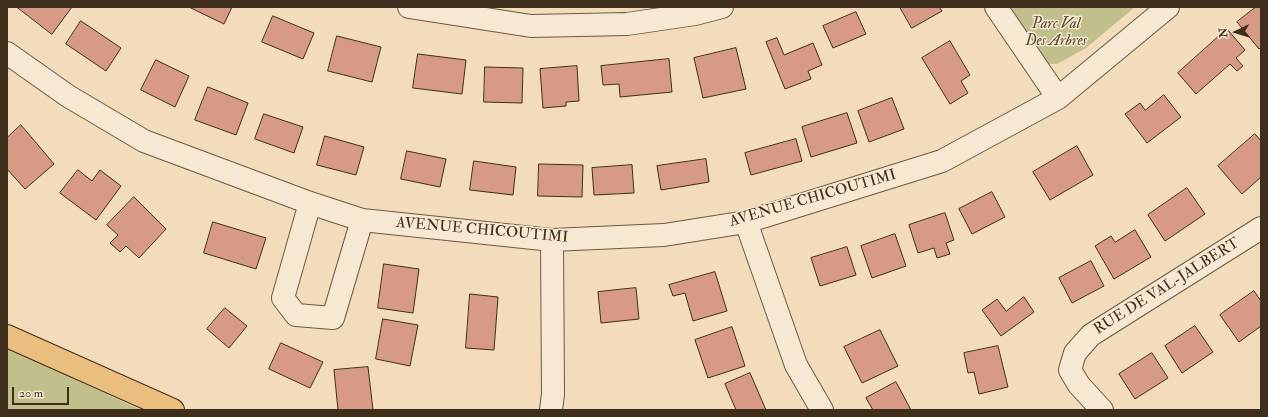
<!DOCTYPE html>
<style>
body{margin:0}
#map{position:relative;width:1268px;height:417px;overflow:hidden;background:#f3dcbb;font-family:"IM FELL Double Pica",serif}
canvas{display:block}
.frame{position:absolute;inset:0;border:8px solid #3f2e1b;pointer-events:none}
.north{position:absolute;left:1216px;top:12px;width:40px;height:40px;-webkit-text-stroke:3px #f7e8d3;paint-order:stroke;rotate:266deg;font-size:11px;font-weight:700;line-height:16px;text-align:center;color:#3f2e1b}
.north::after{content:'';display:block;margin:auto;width:14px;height:18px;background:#3f2e1b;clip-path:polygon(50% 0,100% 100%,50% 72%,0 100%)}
.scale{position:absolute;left:12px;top:387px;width:57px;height:18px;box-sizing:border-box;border:2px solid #3f2e1b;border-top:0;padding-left:5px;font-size:12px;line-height:14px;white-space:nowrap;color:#3f2e1b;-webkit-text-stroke:3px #f7e8d3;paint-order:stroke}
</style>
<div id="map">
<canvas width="1268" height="417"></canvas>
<div class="frame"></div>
<div class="north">N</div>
<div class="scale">20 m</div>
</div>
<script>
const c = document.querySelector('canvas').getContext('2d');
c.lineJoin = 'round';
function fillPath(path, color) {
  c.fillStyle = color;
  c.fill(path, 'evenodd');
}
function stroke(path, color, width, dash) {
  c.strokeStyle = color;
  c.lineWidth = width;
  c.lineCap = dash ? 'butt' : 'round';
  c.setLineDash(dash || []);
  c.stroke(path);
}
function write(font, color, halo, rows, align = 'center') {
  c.font = font + ' "IM FELL Double Pica",serif';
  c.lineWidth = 3;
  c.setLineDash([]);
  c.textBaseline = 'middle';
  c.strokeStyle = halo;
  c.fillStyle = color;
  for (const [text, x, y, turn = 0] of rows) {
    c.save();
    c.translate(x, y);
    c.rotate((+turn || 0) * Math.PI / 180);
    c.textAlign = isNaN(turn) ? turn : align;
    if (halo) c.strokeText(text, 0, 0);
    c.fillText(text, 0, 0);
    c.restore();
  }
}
fillPath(new Path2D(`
 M1008,7H1135L1086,48L1057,64H1041Z
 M7,348L19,353L141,410H7Z`), '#c1bf8c');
const building = new Path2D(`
 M17,7H72L52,34Z
 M192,7H232L224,24L191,8Z
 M900,7H939L942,11L912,28Z
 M1256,7H1261V47L1259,49L1237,22Z
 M856,12L866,34L833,48L823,26Z
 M273,16L314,33L303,59L262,42Z
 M81,21L121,48L106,71L66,44Z
 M1227,29L1245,50L1236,58L1243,66L1237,71L1230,64L1196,94L1178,73Z
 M337,36L381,47L372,82L328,71Z
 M777,38L784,55L813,43L822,65L808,71L811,79L785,89L766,42Z
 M950,41L970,75L961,81L968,93L950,104L922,58Z
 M736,48L746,89L703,98L694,58Z
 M418,54L466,60L462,94L413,88Z
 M669,59L672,92L620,97L619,84L603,85L601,66Z
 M156,60L189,76L175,107L141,90Z
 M577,66L579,101L566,102V106L543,108L540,69Z
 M485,67L523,68L522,103L484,102Z
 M208,87L248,103L236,135L195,120Z
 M1164,95L1181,117L1147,143L1125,114L1140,103L1145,110Z
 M892,98L904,129L869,142L858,111Z
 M847,113L857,143L811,157L802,127Z
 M264,114L303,127L294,153L255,139Z
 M21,125L54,164L25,189L7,169V138Z
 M1255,134L1261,141V177L1242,194L1218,166Z
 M325,136L364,147L356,175L317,165Z
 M796,139L802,161L751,175L745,153Z
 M1077,146L1093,175L1050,200L1033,172Z
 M407,151L446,159L440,187L401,179Z
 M706,159L709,182L661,190L657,166Z
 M474,161L516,167L513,195L470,190Z
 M539,164L583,165L582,197L538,196Z
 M632,165L634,193L594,195L592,168Z
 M78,170L92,181L100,170L121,186L96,220L60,193Z
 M1187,188L1205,214L1165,241L1148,215Z
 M992,192L1005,217L972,234L959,209Z
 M134,197L166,229L139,258L126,246L120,252L110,243L118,235L107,225Z
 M945,213L954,240L946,243L950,254L937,258L934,248L918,253L909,225Z
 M213,222L266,238L256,269L204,253Z
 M1135,230L1151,257L1114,279L1095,246L1111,236L1115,242Z
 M895,234L906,266L872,278L861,246Z
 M847,247L856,275L820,286L811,258Z
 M1091,261L1104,286L1072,303L1059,278Z
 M384,264L419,269L413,313L378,308Z
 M715,272L727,311L693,321L685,293L673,296L669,285Z
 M636,288L639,319L601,323L598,292Z
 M1254,291L1261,301V326L1239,342L1220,315Z
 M470,294L498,297L494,350L466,348Z
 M1024,297L1034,312L1001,336L982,310L997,299L1006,311Z
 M225,308L247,326L229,348L207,329Z
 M383,319L418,325L410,366L376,359Z
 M1195,326L1213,352L1182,373L1165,346Z
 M732,327L745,366L708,378L695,340Z
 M880,330L898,366L862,383L844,347Z
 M281,343L323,362L310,388L269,369Z
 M998,346L1008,387L979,394L974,372L968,373L964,353Z
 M1152,353L1168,378L1135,399L1119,374Z
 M368,367L373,410H338L334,370Z
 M750,373L766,410H736L725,384Z
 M896,382L911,410H873L866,398Z`);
fillPath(building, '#d79a87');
stroke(building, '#3f2e1b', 1);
const minor = new Path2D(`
 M409,7L531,26L627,24L695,14L722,7
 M996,7L1058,98
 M7,53L68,96L144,141L310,203L362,220L552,240L664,235L746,222L942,161L1058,98L1168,7
 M310,203L283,298L296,315L333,318L362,220
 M746,222L796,365L822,410
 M551,410L553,394L552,240
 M1102,410L1079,385L1070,370L1075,353L1091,335L1261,228`);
const major = new Path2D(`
 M7,336L173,410`);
stroke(minor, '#6c5a43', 24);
stroke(major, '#3f2e1b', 24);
stroke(minor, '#f7e8d3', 22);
stroke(major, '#eabe7e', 22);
write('italic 15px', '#594b32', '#f7e8d3', [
 ["Parc Val",1056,25],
 ["Des Arbres",1056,42]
]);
write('15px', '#3f2e1b', '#f7e8d3', [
 ["AVENUE CHICOUTIMI",813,199,-16],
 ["AVENUE CHICOUTIMI",482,231,5],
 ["RUE DE VAL-JALBERT",1167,287,-32]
]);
</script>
